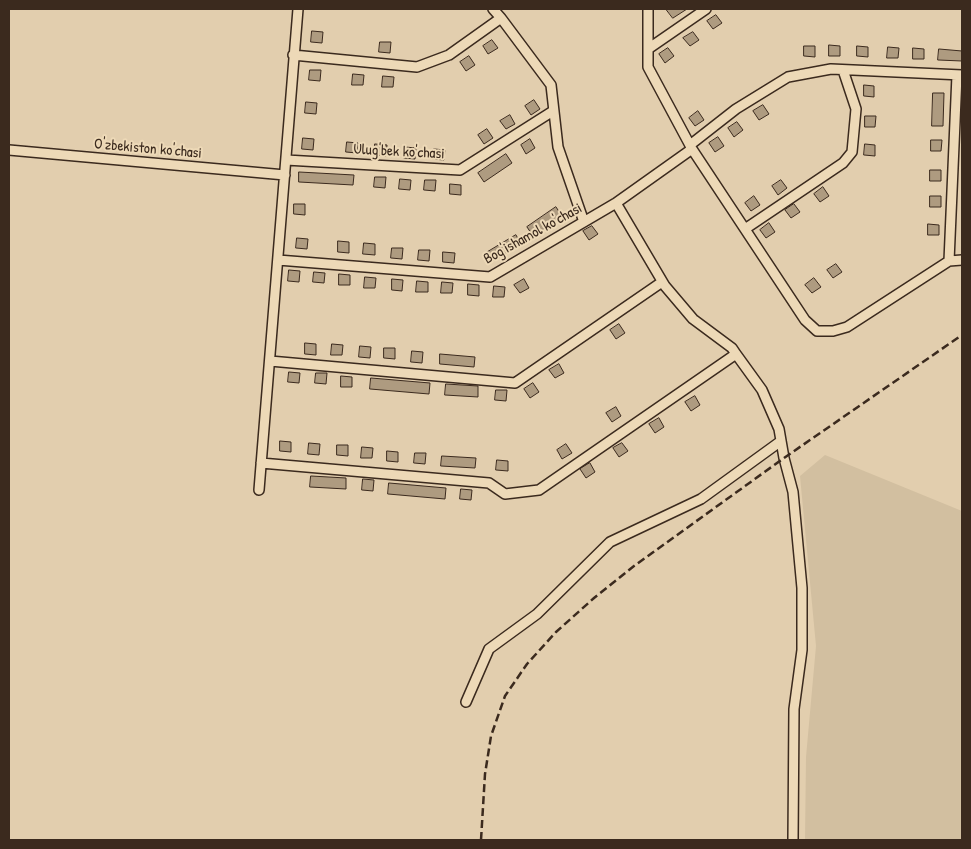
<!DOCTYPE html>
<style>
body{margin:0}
#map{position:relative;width:971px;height:849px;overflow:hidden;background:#e2ceae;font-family:"Patrick Hand",sans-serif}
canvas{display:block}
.frame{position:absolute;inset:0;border:10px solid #3b2a1e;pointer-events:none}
</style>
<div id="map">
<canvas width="971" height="849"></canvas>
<div class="frame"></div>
</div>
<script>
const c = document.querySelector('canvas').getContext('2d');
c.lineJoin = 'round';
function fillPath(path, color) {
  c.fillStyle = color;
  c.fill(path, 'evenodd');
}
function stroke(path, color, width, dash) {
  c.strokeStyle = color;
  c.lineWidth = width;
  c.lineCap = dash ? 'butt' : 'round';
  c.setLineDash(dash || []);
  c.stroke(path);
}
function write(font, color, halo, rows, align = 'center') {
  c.font = font + ' "Patrick Hand",sans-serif';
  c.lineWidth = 4;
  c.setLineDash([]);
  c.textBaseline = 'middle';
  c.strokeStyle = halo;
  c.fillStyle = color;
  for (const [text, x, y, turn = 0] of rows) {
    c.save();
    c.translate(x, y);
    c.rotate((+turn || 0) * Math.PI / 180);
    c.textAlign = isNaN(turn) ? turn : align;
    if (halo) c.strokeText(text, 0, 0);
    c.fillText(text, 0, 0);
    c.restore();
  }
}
fillPath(new Path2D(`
 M825,455L962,511V840H805L806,757L816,646L800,476Z`), '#d2bfa0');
const building = new Path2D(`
 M666,9H687L673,18Z
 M716,15L722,23L713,29L707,21Z
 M312,31L323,32L322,43L311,42Z
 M693,32L699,40L690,46L683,38Z
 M492,40L498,48L488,54L483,46Z
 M380,42H391L390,53L379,52Z
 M829,45L840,46V56H829Z
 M804,46H815V57L804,56Z
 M857,46L868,47V57L857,56Z
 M888,47L899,48L898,58H887Z
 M668,48L674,56L665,63L659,54Z
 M913,48L924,49V59H913Z
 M939,49L962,51V61L938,60Z
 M469,56L475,65L466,71L460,62Z
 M310,70H321L320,81L309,80Z
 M353,74L364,75L363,85H352Z
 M383,76L394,77L393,87H382Z
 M864,85L874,86V97L864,96Z
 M933,93H944L943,126H932Z
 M534,100L540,109L531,115L525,106Z
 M306,102L317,103L316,114L305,113Z
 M763,105L769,114L759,120L753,111Z
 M698,111L704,120L695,126L689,118Z
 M510,115L515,124L506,129L500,121Z
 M865,116H876L875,127H865Z
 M737,122L743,130L734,137L728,128Z
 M487,129L493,138L484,144L478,135Z
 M718,137L724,146L715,152L709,143Z
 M303,138L314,139L313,150L302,149Z
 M530,139L535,148L526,154L521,145Z
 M931,140H942L941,151H931Z
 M347,142L358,143L357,153L346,152Z
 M375,144L387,145L386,156L375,155Z
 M865,144L875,145V156L864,155Z
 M405,147L416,148L415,159L404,158Z
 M434,149L445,150L444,160L433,159Z
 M506,154L512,163L484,182L478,173Z
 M930,170H941V181H930Z
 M299,172L354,175L353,185L299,182Z
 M375,177H386L385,188L374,187Z
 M400,179L411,180L410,190L399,189Z
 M425,180H436L435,191L424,190Z
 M781,180L787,188L778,195L772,186Z
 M450,184L461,185V195L450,194Z
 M823,187L829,196L820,202L814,194Z
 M754,196L760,205L751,211L745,203Z
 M930,196H941V207H930Z
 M294,204H305V215L294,214Z
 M794,204L800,212L791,218L785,210Z
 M556,207L562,216L533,236L527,227Z
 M769,223L775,232L766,238L760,230Z
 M928,224L939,225V235H928Z
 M592,226L598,234L589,240L583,231Z
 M516,235L521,244L491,262L486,253Z
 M297,238L308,239L307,249L296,248Z
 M338,241L349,242V253L338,252Z
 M364,243L375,244V255L363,254Z
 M392,248H403L402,259L391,258Z
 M419,250H430L429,261L418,260Z
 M443,252L455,253L454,263L443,262Z
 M836,264L842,272L833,278L827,270Z
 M289,270L300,271L299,282L288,281Z
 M314,272L325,273L324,283L313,282Z
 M339,274L350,275V285H339Z
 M365,277L376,278L375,288H364Z
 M814,278L821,287L812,293L805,285Z
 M392,279L403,280L402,291L392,290Z
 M524,279L529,288L520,293L514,285Z
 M417,281L428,282V292H416Z
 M442,282L453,283L452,293H441Z
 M468,284L479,285V296L468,295Z
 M494,286L505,287L504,297H493Z
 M619,324L625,333L616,339L610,330Z
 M305,343L316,344V355L305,354Z
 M332,344L343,345L342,355H331Z
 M360,346L371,347L370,358L359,357Z
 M384,348H395V359L384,358Z
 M412,351L423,352L422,363L411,362Z
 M440,354L475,357L474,367L440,364Z
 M559,364L564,373L555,378L549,370Z
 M289,372L300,373L299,383L288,382Z
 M316,373H327L326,384L315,383Z
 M341,376L352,377V387H341Z
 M371,378L430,383L429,394L370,389Z
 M533,383L539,392L530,398L524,389Z
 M446,384L478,386V397L445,395Z
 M496,390H507L506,401L495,400Z
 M695,396L700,405L691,411L685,402Z
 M616,407L621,416L612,422L606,413Z
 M659,418L664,427L655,433L649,424Z
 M280,441L291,442V452L280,451Z
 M309,443L320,444L319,455L308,454Z
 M622,443L628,451L619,457L613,448Z
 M566,444L572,453L562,459L557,450Z
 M337,445H348V456L337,455Z
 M362,447L373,448L372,458H361Z
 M387,451L398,452V462L387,461Z
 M415,453H426L425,464L414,463Z
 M442,456L476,458L475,468L441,466Z
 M497,460L508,461V471L496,470Z
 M590,463L595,472L586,478L580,469Z
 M311,476L346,478V489L310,487Z
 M363,479L374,480L373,491L362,490Z
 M389,483L446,488L445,499L388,494Z
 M461,489L472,490L471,500L460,499Z`);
fillPath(building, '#ae9b80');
stroke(building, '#3b2a1e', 1);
const minor = new Path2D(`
 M493,9L501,18L551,85L558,147L584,222
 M648,9V67L692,149L805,320L817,331H833L847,327L949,261L962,260
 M648,49L706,9
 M293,55L417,67L449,55L501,18
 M690,145L736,109L788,77L831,69L962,75
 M9,150L285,175
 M286,160L460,170L553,111
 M616,203L665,286L693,319L732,348L736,354L762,390L779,429L784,458L793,492L802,588V650L794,709L793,840
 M745,229L843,163L852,152L856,109L843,70
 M278,260L490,277L616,203L692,149
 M949,261L957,75
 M270,361L515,383L662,282
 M261,463L489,483L505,494L539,490L736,354
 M259,490L298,9
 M466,702L489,649L537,614L610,542L701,499L781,441`);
stroke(minor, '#3b2a1e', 12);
stroke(minor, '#edd9b7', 9);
stroke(new Path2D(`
 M481,840L485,774L491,736L505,696L527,664L556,632L594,598L634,566L784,458L962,335`), '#3b2a1e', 2.5, [8, 4]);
write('15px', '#3b2a1e', '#edd9b7', [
 ["O'zbekiston ko'chasi",148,149,5],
 ["Ulug'bek ko'chasi",399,152,3],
 ["Bog'ishamol ko'chasi",533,234,-29]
]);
</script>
